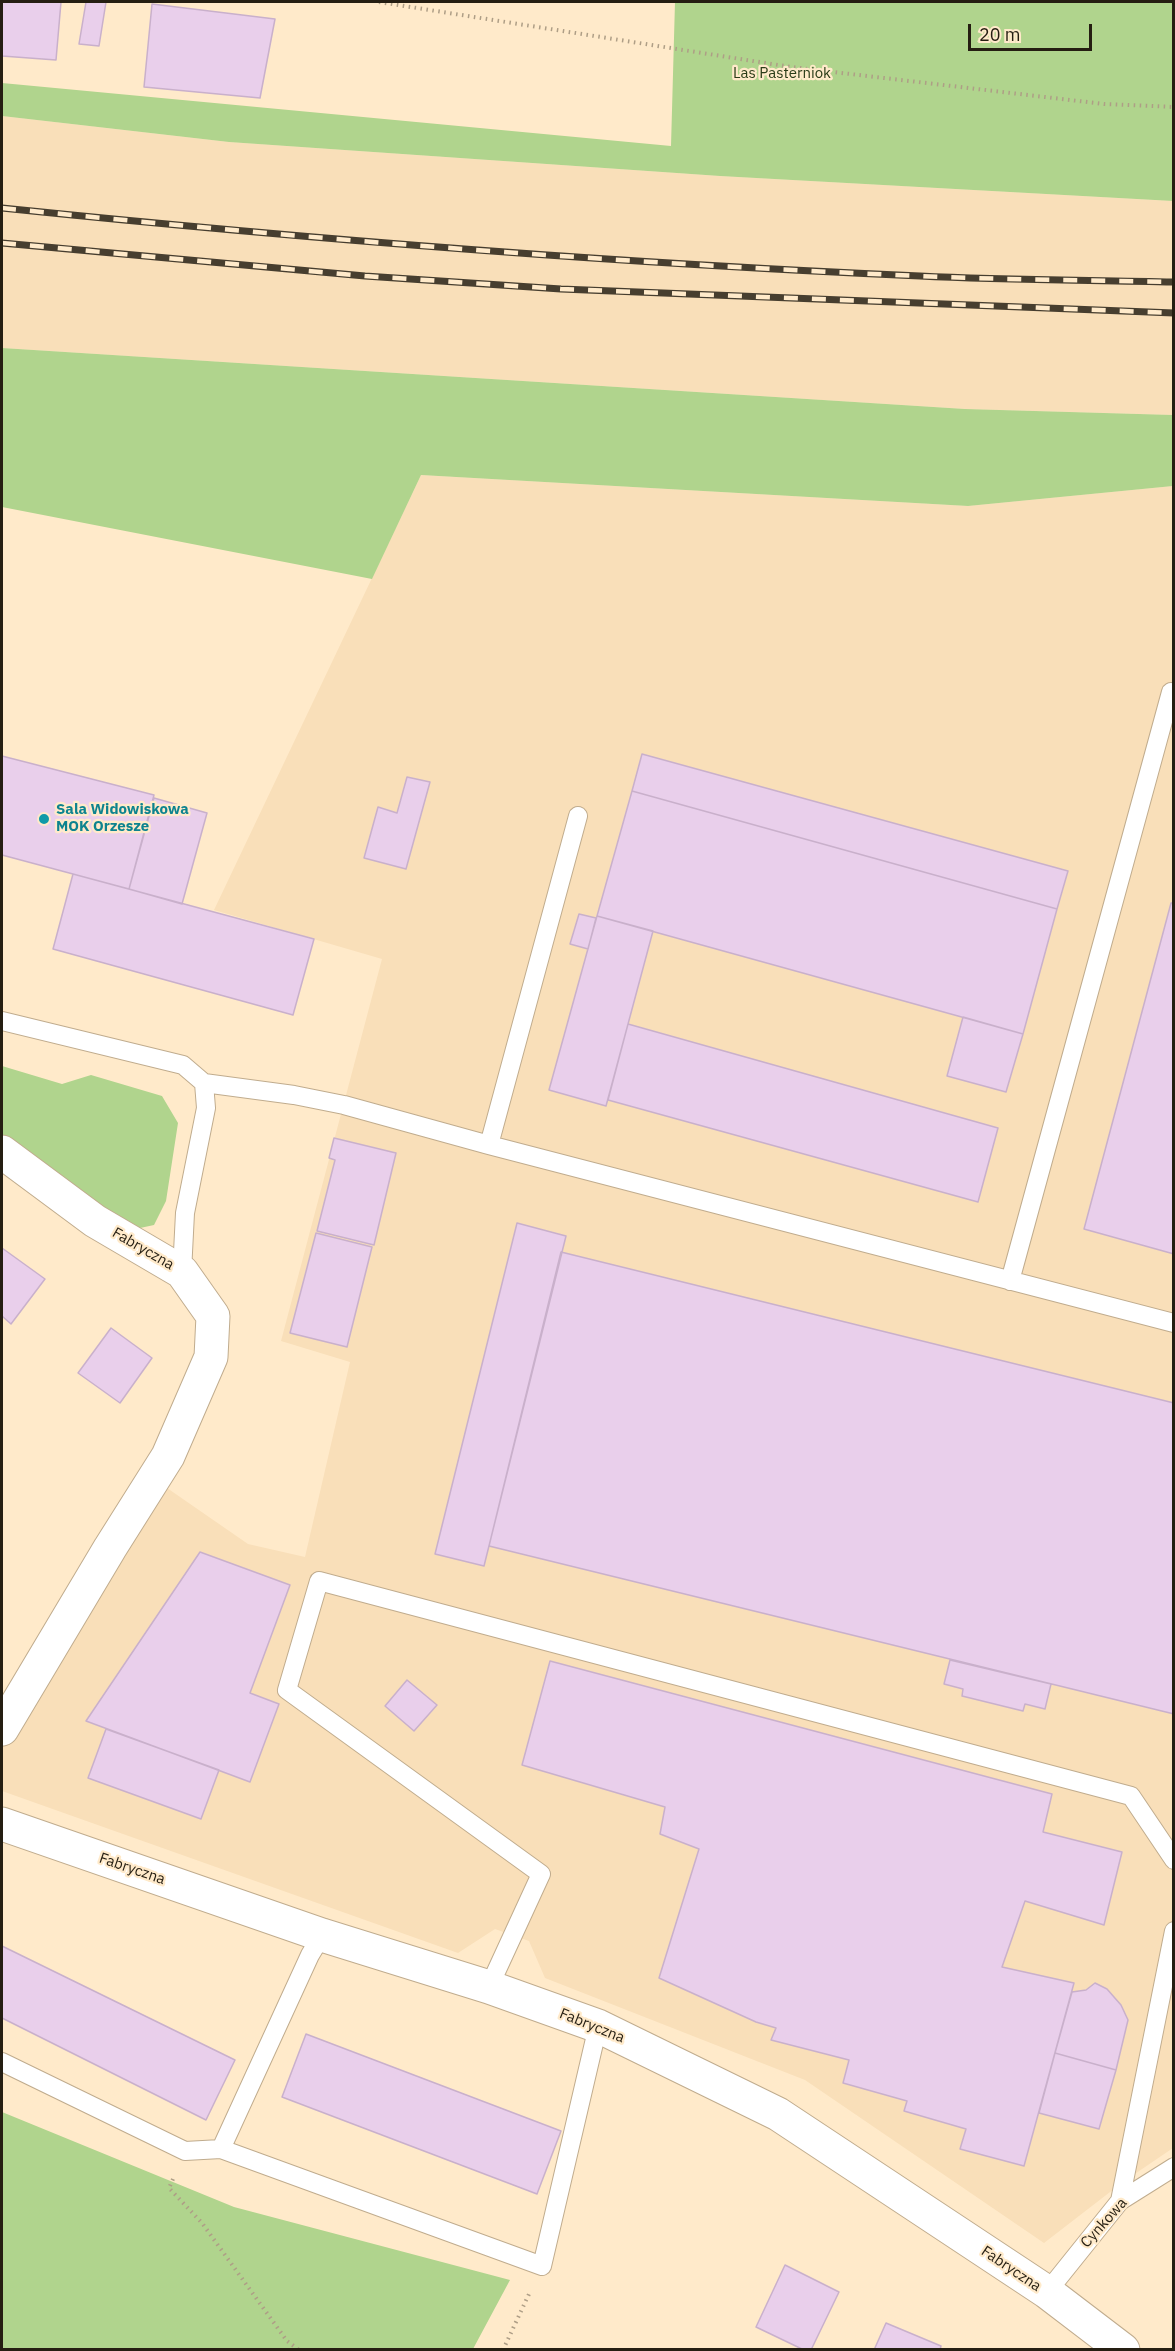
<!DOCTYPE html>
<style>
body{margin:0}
#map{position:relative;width:1175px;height:2351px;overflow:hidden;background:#ffeaca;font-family:"IBM Plex Sans",sans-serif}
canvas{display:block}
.frame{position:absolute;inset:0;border:3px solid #251e12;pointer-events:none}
.scale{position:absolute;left:968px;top:24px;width:124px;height:27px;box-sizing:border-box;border:3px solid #251e12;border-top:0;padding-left:8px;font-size:18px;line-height:21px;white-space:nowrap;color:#251e12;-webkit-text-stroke:4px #ffeaca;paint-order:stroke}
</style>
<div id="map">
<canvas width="1175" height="2351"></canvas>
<div class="frame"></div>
<div class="scale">20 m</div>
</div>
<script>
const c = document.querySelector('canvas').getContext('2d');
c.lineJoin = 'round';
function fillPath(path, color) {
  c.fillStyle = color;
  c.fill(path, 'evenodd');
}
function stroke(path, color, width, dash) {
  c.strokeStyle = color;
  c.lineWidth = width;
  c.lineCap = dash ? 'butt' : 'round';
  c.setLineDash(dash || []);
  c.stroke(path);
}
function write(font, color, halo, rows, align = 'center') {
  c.font = font + ' "IBM Plex Sans",sans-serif';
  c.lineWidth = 4.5;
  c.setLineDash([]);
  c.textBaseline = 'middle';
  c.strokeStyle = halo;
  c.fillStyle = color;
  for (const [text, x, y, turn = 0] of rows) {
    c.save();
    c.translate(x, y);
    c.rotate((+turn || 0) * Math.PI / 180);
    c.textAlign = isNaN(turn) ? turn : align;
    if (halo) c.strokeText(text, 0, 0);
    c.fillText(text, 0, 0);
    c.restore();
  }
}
fillPath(new Path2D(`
 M2,116L229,142L720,176L1173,201V415L965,409L2,348Z
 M421,475L968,506L1173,486V2148L1123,2182L1044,2243L805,2080L545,1978L529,1941L495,1929L458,1953L2,1791V1725L154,1479L248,1544L305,1557L350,1362L281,1341L382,959L214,910Z`), '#f9dfb9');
fillPath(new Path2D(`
 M675,2H1173V201L720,176L229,142L2,116V83L671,146Z
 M2,348L965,409L1173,415V486L968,506L421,475L372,579L2,507Z
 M2,1066L62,1084L91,1075L162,1096L178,1123L166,1201L154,1225L140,1228L124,1227L2,1139Z
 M2,2112L234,2207L510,2280L473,2349H2Z`), '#b0d48d');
const building = new Path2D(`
 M2,2H61L56,60L2,56Z
 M86,2H106L99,46L79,44Z
 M152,4L275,19L260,98L144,87Z
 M642,754L1068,871L1057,909L632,791Z
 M2,756L154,795L129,889L2,855Z
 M407,777L430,782L406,869L364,858L378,807L397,813Z
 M632,791L1057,909L1023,1034L597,916Z
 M154,798L207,813L182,904L129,889Z
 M73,874L314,939L293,1015L53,949Z
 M1171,903H1174V1254L1084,1229Z
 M579,914L596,918L588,949L570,944Z
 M597,916L653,931L606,1106L549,1090Z
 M963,1017L1023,1034L1006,1092L947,1076Z
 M628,1024L998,1128L978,1202L608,1100Z
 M334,1138L396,1153L374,1245L317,1231L335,1160L329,1158Z
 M517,1223L566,1236L484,1566L435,1554Z
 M316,1233L372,1247L347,1347L290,1333Z
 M2,1248L45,1279L11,1324L2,1316Z
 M561,1252L1174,1403V1714L489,1546Z
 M111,1328L152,1358L120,1403L78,1373Z
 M200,1552L290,1585L250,1693L279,1704L250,1782L86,1721Z
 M950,1660L1051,1684L1045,1709L1025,1704L1023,1711L962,1696L963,1689L944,1684Z
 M550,1661L1052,1794L1043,1832L1122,1852L1104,1925L1025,1901L1002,1967L1074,1983L1024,2166L960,2149L966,2129L904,2111L907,2101L843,2083L849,2060L771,2040L776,2028L756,2022L659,1978L699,1849L660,1834L665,1807L522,1765Z
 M407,1680L437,1705L414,1731L385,1706Z
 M106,1729L219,1770L201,1819L88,1778Z
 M2,1946L235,2060L206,2120L2,2018Z
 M1095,1983L1107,1989L1121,2005L1128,2020L1116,2070L1055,2053L1072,1992L1086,1990Z
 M306,2034L561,2131L537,2194L282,2097Z
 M1055,2053L1116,2070L1099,2129L1039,2113Z
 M785,2265L839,2292L811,2350H804L756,2327Z
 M886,2323L941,2346L940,2350H874Z`);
fillPath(building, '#e9cfeb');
stroke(building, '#c9b0cb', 1.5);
const service = new Path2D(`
 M2,1021L183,1065L204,1083L206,1108L185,1213L182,1272
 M204,1083L294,1095L344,1105L489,1145L1174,1323
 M489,1145L578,816
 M1010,1281L1171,692
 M489,1987L541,1874L287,1690L319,1581L1131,1796L1174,1860
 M2,2062L185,2151L221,2149L542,2266L598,2026
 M221,2149L310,1955L322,1935
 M1120,2201L1174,1931
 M1047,2292L1120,2201L1174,2167`);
const minor = new Path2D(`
 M2,1152L95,1221L182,1272L213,1316L211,1357L168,1456L110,1548L2,1729
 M2,1824L322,1935L489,1987L598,2026L778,2114L1047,2292L1123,2350`);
stroke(service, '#c0ac8e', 20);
stroke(minor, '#c0ac8e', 35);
stroke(new Path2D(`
 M379,2L791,67L1104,104L1174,107
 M173,2179L169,2188L202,2223L287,2341L299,2350
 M503,2350L529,2294`), '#ae9e86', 4, [1.5, 4.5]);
stroke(service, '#fff', 18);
stroke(minor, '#fff', 33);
const rail = new Path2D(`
 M2,208C307,239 613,263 920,276C1004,280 1089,280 1174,282
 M2,243L365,276L561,289L1174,313`);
stroke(rail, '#473e2f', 7);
stroke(rail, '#ffeaca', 4.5, [14]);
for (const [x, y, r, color] of [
 [44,819,6,"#0f9aa8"]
]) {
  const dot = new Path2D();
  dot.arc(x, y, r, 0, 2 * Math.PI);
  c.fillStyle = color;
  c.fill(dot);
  stroke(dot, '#ffeaca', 2);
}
write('15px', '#2b3c18', '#ffeaca', [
 ["Las Pasterniok",782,74]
]);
write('bold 15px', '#0d838f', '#ffeaca', [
 ["Sala Widowiskowa",56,810],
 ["MOK Orzesze",56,827]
], 'left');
write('15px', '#251e12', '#ffeaca', [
 ["Fabryczna",143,1249,30],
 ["Fabryczna",132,1869,19],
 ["Fabryczna",592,2026,22],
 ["Cynkowa",1104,2223,-48],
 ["Fabryczna",1011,2269,34]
]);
</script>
